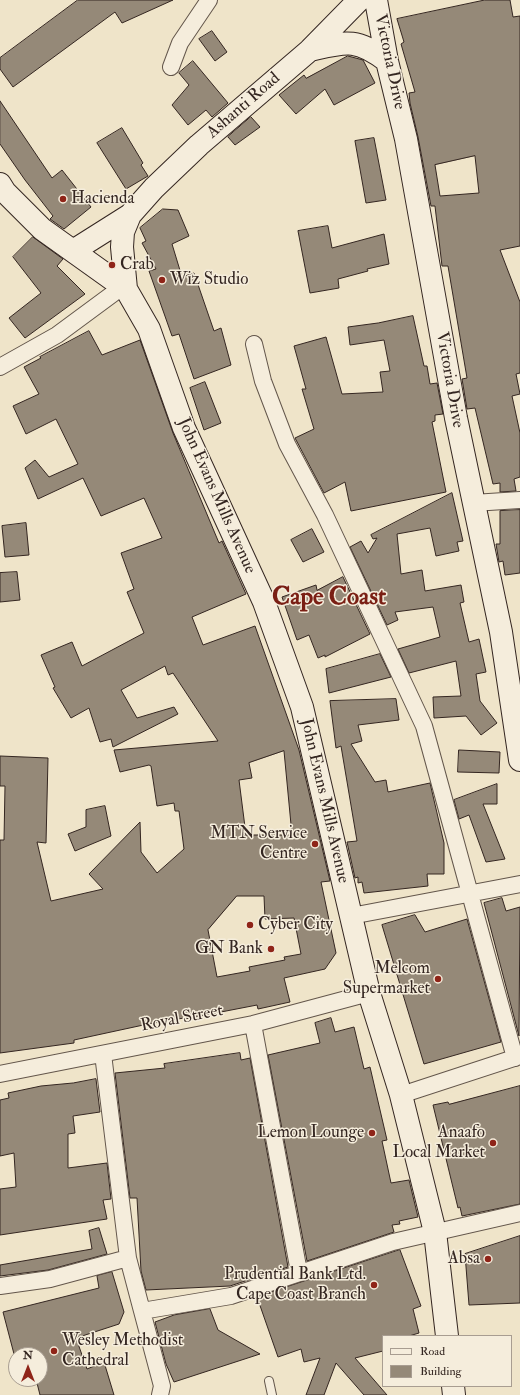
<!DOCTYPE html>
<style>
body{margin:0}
#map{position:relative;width:520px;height:1395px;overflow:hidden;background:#efe4c9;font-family:"IM FELL Double Pica",serif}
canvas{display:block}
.legend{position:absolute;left:382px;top:1335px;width:130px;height:52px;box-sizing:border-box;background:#f5eddc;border:1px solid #a89d91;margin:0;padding:5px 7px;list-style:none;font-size:12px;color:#342621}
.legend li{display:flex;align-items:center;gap:8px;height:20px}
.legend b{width:20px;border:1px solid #a89d91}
.north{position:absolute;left:8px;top:1347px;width:40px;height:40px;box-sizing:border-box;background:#f5eddc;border:1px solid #a89d91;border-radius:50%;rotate:0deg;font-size:11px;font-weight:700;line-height:16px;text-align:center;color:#342621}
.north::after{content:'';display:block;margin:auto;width:14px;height:18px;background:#8f2418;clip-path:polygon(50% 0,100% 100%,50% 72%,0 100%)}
</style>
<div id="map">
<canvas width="520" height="1395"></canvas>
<ul class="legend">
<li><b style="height:5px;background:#f5eddc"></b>Road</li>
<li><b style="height:11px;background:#958978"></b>Building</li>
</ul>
<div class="north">N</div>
</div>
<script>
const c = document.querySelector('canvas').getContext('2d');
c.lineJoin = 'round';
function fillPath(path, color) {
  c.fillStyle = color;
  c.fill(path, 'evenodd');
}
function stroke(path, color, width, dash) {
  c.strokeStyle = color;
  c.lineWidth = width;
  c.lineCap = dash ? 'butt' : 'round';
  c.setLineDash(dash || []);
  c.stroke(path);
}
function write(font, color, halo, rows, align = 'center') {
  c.font = font + ' "IM FELL Double Pica",serif';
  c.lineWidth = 3;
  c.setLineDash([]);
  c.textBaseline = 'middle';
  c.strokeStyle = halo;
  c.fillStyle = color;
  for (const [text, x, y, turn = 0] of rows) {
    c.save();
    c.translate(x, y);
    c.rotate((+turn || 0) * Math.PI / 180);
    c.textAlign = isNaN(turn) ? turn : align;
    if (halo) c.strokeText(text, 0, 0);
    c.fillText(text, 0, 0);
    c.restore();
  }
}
const building = new Path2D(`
 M78,0H173L122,23L115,12L13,87L0,69V58Z
 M485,0H510L513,17L520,16V246L500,250L520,302V373L516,374L520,394L512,396L520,433V477L514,479L516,491L500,492V483L493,484L475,408L467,409L462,379L467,378L448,266H442L435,206H431L418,137L410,103L409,93L415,92L401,44L404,42L397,19ZM475,156L479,193L440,196L435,165Z
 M212,31L227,52L215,61L199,39Z
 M348,56L363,60L375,83L334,105L325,89L296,114L279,95L304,75L306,78Z
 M193,61L228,103L212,117L206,110L188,125L172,105L189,85L179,73Z
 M0,101L52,178L62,170L91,207L64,229L50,219L53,216L25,180L0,144Z
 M251,117L260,127L235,145L228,137Z
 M122,128L143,163L141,165L148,176L126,189L97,143Z
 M374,138L386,200L366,203L355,141Z
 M163,209L178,210L189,236L172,244L182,277L194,273L214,331L221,328L231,365L194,379L179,334L172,336L149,271L156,269L142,243L146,241L140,228Z
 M328,226L332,248L384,234L389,264L367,269L368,271L338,279L339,288L310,293L298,231Z
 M33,237L63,259L57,266L85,294L25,338L9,318L41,293L13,257Z
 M413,316L424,366H427L430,384L437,383L443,414L435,415V421L432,422L446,492L351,511L345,482L324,493L295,438L314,429L302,389H306L294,346L326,337L342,394L383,392L380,372L390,371L384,340L350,345L348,327L378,323Z
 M89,331L102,355L140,340L173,433L219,543L222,541L246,594L192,617L203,645L255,626L299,750L330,881L321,882L336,953L325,969L284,978L290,1002L258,1009L257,1005L185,1019L184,1018L148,1024L74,1040V1043L0,1053V840H4L5,786H0V756L48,758L46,843L37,842L51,901L103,889L89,874L140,822L141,852L157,873L184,849L179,811H175L174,803L157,806L151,766L149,765L120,772L114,750L218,741L173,673L168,675L165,666L121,690L137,718L174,707L178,714L113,747L111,739L100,742L89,708L71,718L53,688L55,687L41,655L72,642L82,666L144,633L127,592L134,589L121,553L162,538L144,498L101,516L83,478L38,499L25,468L35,460L49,477L78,464L56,419L26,434L13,406L39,394L24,367L41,358L40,357ZM284,751L292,835H246L239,780L252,778L249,763ZM237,896H264L265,919L294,918L301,954L284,957L285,960L249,967L250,971L217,977L208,930Z
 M205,382L221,423L204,430L190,388Z
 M452,493L463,541L457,542L459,551L436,556L430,528L397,534L401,574L422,570L425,591L461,585L464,602L460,603L469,642L479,639L486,672L476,674L480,701L497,723L481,735L466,716L434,718L433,697L461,696L456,661L409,673L398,649L440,637L433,607L395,612L398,620L387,625L350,547L361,541L368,553L377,538L373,539L371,535Z
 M520,510V573L505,575L503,561L499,562L496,544H500V511Z
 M26,523L29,555L5,557L2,526Z
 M312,529L324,552L303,562L291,540Z
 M17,572L20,600L0,602V573Z
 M343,577L370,634L325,657V655L318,658L309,635L297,640L282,597L316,585L317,590Z
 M380,654L391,677L329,693L326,669Z
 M396,699L399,720L358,725L362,741L351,744L375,782L386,780L388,792L430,783L444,843V874H427L428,886L364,893L362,882L358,883V877L355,878L347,842L357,841L341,746L336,748L330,701Z
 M459,750L500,752L499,773L458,772Z
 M497,784V804H483L505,859L486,862L469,815L459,819L454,800Z
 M105,806L111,836L75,851L68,834L86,827V810Z
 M502,898L506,911L520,907L519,1036L484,903Z
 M415,915L425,932L467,919L501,1042L424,1064L382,925Z
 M331,1018L335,1032L354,1027L364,1069L370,1067L387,1140L382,1141L391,1183L409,1180L418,1217L399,1221L400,1224L392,1225L394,1232L307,1261L268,1055L320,1043L315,1023Z
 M240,1053L241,1060L250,1058L288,1267L230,1286L146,1290L141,1271L137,1198H130L115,1073L165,1068L164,1064Z
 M96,1079L100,1112L73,1116L75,1133L68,1134V1168L107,1163L111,1199L103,1200L107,1219L0,1235V1189L16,1187L14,1153L0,1156V1100L9,1098L8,1093L41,1086L73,1083Z
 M520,1086V1204L462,1216L460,1207L458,1208L433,1105L448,1102L449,1104Z
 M99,1228L107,1254L48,1270L0,1276V1265L92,1249L89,1231Z
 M520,1236V1303L469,1305L465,1254Z
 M400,1250L421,1306L413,1309L419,1333L409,1336H383V1351L355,1358L387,1395H364L336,1363L324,1395H306L320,1358L304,1362L301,1349L278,1357L257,1297Z
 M112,1272L124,1312L119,1324L76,1338L87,1369L104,1362L114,1395H40L36,1379H40V1355H31L30,1351L14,1354L3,1312L99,1288L97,1276Z
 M210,1309L218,1330L260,1354L174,1382L166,1364L155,1322L174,1315Z`);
fillPath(building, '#958978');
stroke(building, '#342621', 1);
const lane = new Path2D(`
 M269,1381L272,1395`);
const street = new Path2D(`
 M171,67L180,43L209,0
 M254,344L263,381L287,444L325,515L424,726L515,1058
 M0,367L57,335L122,287
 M473,503L520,500
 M351,916L520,884
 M253,1024L299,1272
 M103,1054L128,1258L142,1311
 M0,1074L253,1024L369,993
 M401,1095L520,1056
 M0,1286L50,1279L128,1258
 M160,1395L162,1386L142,1311L231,1296L393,1242L520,1213`);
const secondary = new Path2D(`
 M359,0L310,50L199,145L154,188L130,215L123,232L122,247L126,289L149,329L184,428L264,602L302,707L369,993L401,1095L435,1232L447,1336
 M376,0L387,61L406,139L456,418L501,632L520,760
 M310,50C345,42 356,37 387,61
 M0,184L5,192L42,229L126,289
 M73,251L130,215
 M453,1386L454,1395`);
stroke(lane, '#63564b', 10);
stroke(street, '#63564b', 18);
stroke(secondary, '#342621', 24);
stroke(lane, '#f5eddc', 8);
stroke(street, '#f5eddc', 16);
stroke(secondary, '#f5eddc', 22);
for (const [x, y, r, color] of [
 [63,199,4,"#8f2418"],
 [112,265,4,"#8f2418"],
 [162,280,4,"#8f2418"],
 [315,844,4,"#8f2418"],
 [250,925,4,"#8f2418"],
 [271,949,4,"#8f2418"],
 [438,979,4,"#8f2418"],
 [372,1133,4,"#8f2418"],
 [493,1143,4,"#8f2418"],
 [488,1259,4,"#8f2418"],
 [374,1285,4,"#8f2418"],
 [54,1351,4,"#8f2418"]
]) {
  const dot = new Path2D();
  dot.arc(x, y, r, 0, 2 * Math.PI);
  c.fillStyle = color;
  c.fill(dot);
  stroke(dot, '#f5eddc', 1.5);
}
write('17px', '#342621', '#f5eddc', [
 ["Victoria Drive",389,62,78],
 ["Ashanti Road",244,106,-41],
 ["Victoria Drive",449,380,80],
 ["John Evans Mills Avenue",216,496,66],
 ["John Evans Mills Avenue",324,801,77],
 ["Royal Street",182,1019,-11]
]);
write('17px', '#342621', '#f5eddc', [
 ["Hacienda",71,199,"left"],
 ["Crab",120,265,"left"],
 ["Wiz Studio",170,280,"left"],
 ["MTN Service",307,834],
 ["Centre",307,854],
 ["Cyber City",258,925,"left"],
 ["GN Bank",263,949],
 ["Melcom",430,969],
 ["Supermarket",430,989],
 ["Lemon Lounge",364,1133],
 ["Anaafo",485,1133],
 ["Local Market",485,1153],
 ["Absa",480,1259],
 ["Prudential Bank Ltd.",366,1275],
 ["Cape Coast Branch",366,1295],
 ["Wesley Methodist",62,1341,"left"],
 ["Cathedral",62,1361,"left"]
], 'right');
write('bold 25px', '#7a1f14', '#f5eddc', [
 ["Cape Coast",329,599]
]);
</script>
